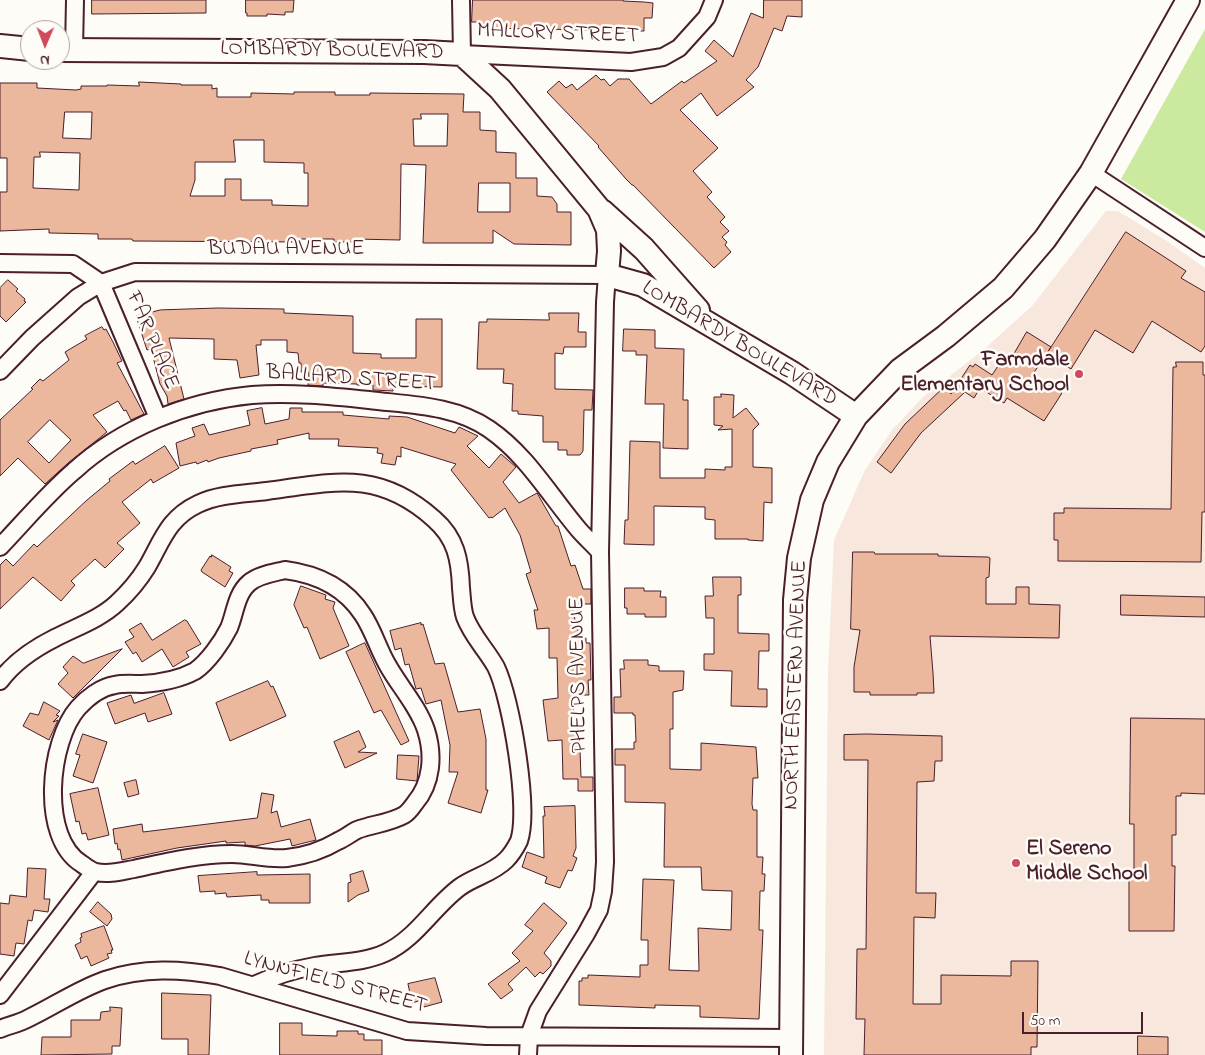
<!DOCTYPE html>
<style>
body{margin:0}
#map{position:relative;width:1205px;height:1055px;overflow:hidden;background:#fdfcf7;font-family:"Indie Flower",sans-serif}
canvas{display:block}
.north{position:absolute;left:20px;top:20px;width:50px;height:50px;box-sizing:border-box;background:#fdfcf7;border:1px solid #b5a4a5;border-radius:50%;rotate:181deg;font-size:14px;font-weight:700;line-height:20px;text-align:center;color:#4a1f2b}
.north::after{content:'';display:block;margin:auto;width:18px;height:22px;background:#d1495b;clip-path:polygon(50% 0,100% 100%,50% 72%,0 100%)}
.scale{position:absolute;left:1022px;top:1012px;width:121px;height:22px;box-sizing:border-box;border:2px solid #4a1f2b;border-top:0;padding-left:6px;font-size:15px;line-height:18px;white-space:nowrap;color:#4a1f2b;-webkit-text-stroke:4px #fdfcf7;paint-order:stroke}
</style>
<div id="map">
<canvas width="1205" height="1055"></canvas>
<div class="north">N</div>
<div class="scale">50 m</div>
</div>
<script>
const c = document.querySelector('canvas').getContext('2d');
c.lineJoin = 'round';
function fillPath(path, color) {
  c.fillStyle = color;
  c.fill(path, 'evenodd');
}
function stroke(path, color, width, dash) {
  c.strokeStyle = color;
  c.lineWidth = width;
  c.lineCap = dash ? 'butt' : 'round';
  c.setLineDash(dash || []);
  c.stroke(path);
}
function write(font, color, halo, rows, align = 'center') {
  c.font = font + ' "Indie Flower",sans-serif';
  c.lineWidth = 5;
  c.setLineDash([]);
  c.textBaseline = 'middle';
  c.strokeStyle = halo;
  c.fillStyle = color;
  for (const [text, x, y, turn = 0] of rows) {
    c.save();
    c.translate(x, y);
    c.rotate((+turn || 0) * Math.PI / 180);
    c.textAlign = isNaN(turn) ? turn : align;
    if (halo) c.strokeText(text, 0, 0);
    c.fillText(text, 0, 0);
    c.restore();
  }
}
fillPath(new Path2D(`
 M1106,211H1118L1167,241L1205,268V1055H824L828,671L834,540L865,470L892,430L923,397L982,351L1032,306Z`), '#f8e7dc');
fillPath(new Path2D(`
 M1205,29V232L1121,179Z`), '#cce9a0');
const building = new Path2D(`
 M92,0H206V13L92,14Z
 M246,0H294L293,12H285V15L267,14V16H247V13H246Z
 M473,0H623V1L644,2L653,3L652,18H644V31L481,28V22H472Z
 M764,0H802V17L787,16L782,31L774,28L758,67L746,80L754,87L717,116L701,93L680,110L718,148L693,171L712,192L707,197L725,217L720,222L729,231L722,237L727,242L725,245L731,252L714,268L633,185H632L626,179L598,147L599,146L547,92L559,81L566,88L572,84L577,90L596,75L601,80L604,79L610,86L618,79H629L651,104L682,81L684,83L717,61L705,51L714,40L733,57L751,13L763,18Z
 M139,82L181,84V85H212V89L217,88V97H251V93L294,94V92H335V95H370V93L464,94L463,112H480V130L496,131V152L516,153V178H537V196L552,197L557,204V212H571V245L514,244L493,230V243H423L426,165L401,164L400,240L354,239V242H334V239H299V242L133,241L132,239H98V234L49,233V229L0,231V192H7V158H0V83H37V88L76,90L81,89V86H107V85L139,86ZM65,112H92L91,139L63,138ZM421,114H448L447,146H414L413,119H421ZM234,140H264V162L304,163V173H308V206L272,205V200H241V179H225V196H190L195,180V162H235ZM40,152L80,153L79,190L33,188L34,157H40ZM479,183H510V212H478Z
 M1126,232L1186,271L1181,278L1205,292V346L1201,352L1152,321L1133,353L1095,330L1071,369L1047,354Z
 M8,280L18,289L16,291L25,299L24,301L26,302L6,322L0,316V288Z
 M218,308L284,309V313L353,316V353L381,354V358H416V319H442V387L393,386V391L373,390V385H357V384L323,383V386L308,385L309,373L301,372V363H299L298,353L287,352V340H261V345H256L259,375L240,378L237,360L214,359V339L169,338L184,399L168,404L167,396L160,384L151,349L147,350L136,316L160,310Z
 M549,313H579L578,332H586V347H564L563,354L555,353V389L593,390L592,410H584L583,451L580,455H567V450H558V442H543V416L518,414V411H512L513,384L503,383L504,369H477L479,322H487V319L549,320Z
 M102,327L104,330L106,329L113,342L122,361L117,363L144,414L131,420L126,410L124,411L118,401L93,415L107,432L67,464L45,484L18,458L0,476V420L33,389L31,388L40,379L43,381L69,360L65,352L87,339L85,336ZM50,420L71,440L49,463L28,442Z
 M624,329L655,330V348L684,349L683,400H688V449L663,448L664,404H645L647,355H636V351H623Z
 M1027,332L1051,347L1033,374L1062,393L1044,421L1007,398L1004,403L980,388L974,398L965,392L921,433L891,473L877,462L905,424L944,387L951,394L970,365L973,367L975,364L992,375L1006,354L1011,358Z
 M1176,362H1203V375H1205V512H1202L1201,562L1058,561V540H1054V513H1064V508L1171,509L1173,367H1176Z
 M721,394L734,395L733,418L746,408L759,424L753,430V467L772,468V503L764,502L763,541L748,540V539H715V520L705,519V507L654,506V545L624,544L625,520H628L630,441L660,442V478H705V469L725,470V467H732V429L718,430L723,426L714,425V397H721Z
 M262,408L265,424L289,419L290,408H302V412H343V415L389,419V416L407,417L455,433L459,427L478,436L467,446L489,468L501,454L516,467L503,482L519,503L537,493L556,526H558L571,566L575,565L583,589H591V604H572L577,630H583V638H586V643H590L591,680H588L589,695H572L578,750H580L581,777H593V791H578V779H563L562,740L548,741L543,700L558,698L557,658H549V628L537,629L534,610H538L526,574L531,572L520,535L505,508L492,518L491,517L489,518L451,470L456,464L401,447V457L397,456L395,465L381,463L383,454L377,453L378,448L338,446L339,439H309V433L277,440L278,444L251,449V451L219,458L208,462L207,460L197,464L196,462L180,466L176,443L195,436L192,428L204,424L209,435L250,425L247,411Z
 M165,446L179,468L153,483L151,479L122,502L140,523L117,543L124,549L105,568L95,559L71,581L75,585L61,601L33,577L0,609V565L6,559L13,566L34,544L37,547L87,500L110,481L109,479L133,461L135,464Z
 M853,552H874L875,554H938V556L988,557L990,558L989,577L986,578V604H1016V587H1029V604L1060,605L1059,638L930,636L933,673L934,693H917V695H870V692H854V667L860,630L851,629Z
 M212,555L231,567L229,571L233,573L225,587L202,572L201,570L210,556L211,557Z
 M713,577H741V595H738V633L769,634V651H759L758,689H767V707L731,706L732,671L704,670V654H714V618H706L705,596H713Z
 M301,586L326,595L325,599L335,602L333,608L349,646L320,659L307,627L304,628L294,605Z
 M625,588H644V591H661L660,597H666V617H645V614H627V608H625Z
 M1121,595L1205,597V617L1121,615Z
 M185,620L187,621L201,644L186,652L189,657L173,667L162,649L142,662L136,652L133,654L125,642L134,637L129,630L141,623L152,640Z
 M421,623V625L423,624L435,664L444,663L458,712L480,709L486,739V790H488L481,813L448,803L458,772H449L450,745L441,700L426,704L421,688L416,689L409,664L405,665L401,648L395,650L390,631Z
 M365,643L409,741L401,745L381,710L374,713L346,652Z
 M122,649L73,698L58,684L68,673L63,667L73,656L83,663Z
 M624,660H648V665L659,666V671H684L683,690L673,692V729H670V769L701,770V743L756,747L758,778H753L752,804L753,810H757V857H763L762,874H765L764,891H760L759,930H763L759,1019L700,1017V1006L655,1005V1008L579,1005V981H582V978H588V975L640,977V965H648V940H641L643,879L674,880L669,970L699,971L698,928L731,930L732,891L702,890L701,867H664L665,803L625,802V765H615V749H634V742H636L635,715H633V713H614V697H621L620,669H624Z
 M268,681L271,687L273,686L286,716L230,741L216,703Z
 M164,693L172,714L148,722L145,713L115,724L107,703L131,695L134,703Z
 M44,702L60,711L56,715L59,716L53,722L58,720L49,740L23,726L30,713L38,715Z
 M1131,718L1205,719V794L1181,793V796H1176V835H1172V866H1175L1174,931H1129V876H1134V824H1130Z
 M359,731L366,747L358,752L377,753L345,768L334,742Z
 M83,734L107,742L93,783L73,776L80,755L76,754Z
 M867,734L942,736V761H935L934,781L917,782L916,893H936L935,918L914,917L913,1004H941V975L1011,976V961H1038L1037,1047H1031V1055H864L865,1019H856L857,949H866L868,760H844V735Z
 M398,755L419,756L417,781L397,779Z
 M136,780L139,794L128,797L124,783Z
 M98,788L109,835L88,840L86,833L82,834L79,821L76,822L70,794Z
 M262,793L274,795L271,813L277,811L281,827L310,819L316,840L292,846L290,839L255,846L245,845V842L226,843V841L177,848L122,860L120,849L118,850L117,843L115,844L113,829L142,824L143,832L257,818Z
 M575,806L576,848L573,856L577,858L572,871L568,870L560,888L545,883L547,877L522,867L527,852L544,858L543,816H545L544,807Z
 M28,868L46,869L44,899H50L48,912L34,910L32,921L28,920L24,944L16,943L14,956L0,954V903L9,904L10,895L26,897Z
 M363,871L369,891L358,895L348,902V883L351,882L350,875Z
 M257,872V875L310,874V903H269V900H261V895L227,897L226,893L215,894V891L200,892L198,876Z
 M98,902L111,914L112,919L107,926L90,912Z
 M544,903L567,923L544,953L551,961V966L543,974L540,972L535,977L526,967L508,984L513,990L501,999L488,984L520,961L512,953L533,931L525,925Z
 M104,926L113,950H111L112,953L107,954L109,958L91,966L87,956L81,959L75,945L81,942L80,938L82,937L81,934Z
 M435,978L442,1002L424,1007L422,1000L412,1003L408,984Z
 M162,993L211,995L209,1055H188V1039H162Z
 M110,1007L122,1008L120,1046H112V1054L41,1055L42,1037H71V1020H100L101,1012L110,1011Z
 M280,1023H302V1035L337,1036V1031H358V1034H364V1040H382V1055H280Z
 M1138,1036L1168,1037V1055H1138Z`);
fillPath(building, '#ebb79d');
stroke(building, '#4a1f2b', 1);
const street = new Path2D(`
 M461,0L462,54L631,62L663,57L679,48L707,17L714,0
 M74,50L75,0
 M1091,173L1205,248
 M0,263L73,264L101,283L158,418
 M0,371L32,338L78,297L101,283L135,272L607,275L605,302L600,552L605,862L603,891L599,910L586,934L538,1011L529,1036L528,1055
 M0,547C24,522 47,494 74,471C121,428 188,401 252,395C290,392 331,396 369,400C410,405 454,405 489,429C527,455 550,496 579,530C586,538 593,544 600,552
 M285,570C316,574 345,587 363,615C373,630 378,648 387,664C399,686 418,706 426,730C434,755 432,783 415,803C412,807 409,812 404,815C390,823 373,824 357,830C351,833 345,838 338,841C323,850 304,856 287,858C268,860 250,854 232,854C199,854 166,862 134,869C122,871 109,875 96,872C91,871 86,867 82,864C39,838 49,741 78,708C87,698 101,687 115,685C123,683 133,684 142,684C159,683 180,679 195,671C208,662 222,642 229,628C235,614 236,594 249,583C258,575 273,573 285,570Z
 M0,681C14,662 35,648 55,638C76,627 100,619 117,603C129,592 139,580 147,567C162,541 168,518 198,504C219,494 244,494 267,491C334,482 378,469 434,519C456,538 460,560 461,588C462,597 462,608 465,617C472,636 486,649 496,667C511,698 530,809 519,841C516,847 510,856 506,860C493,873 474,877 460,887C433,907 416,939 385,953C363,963 338,962 315,966C292,970 276,975 254,985
 M0,995L94,872
 M0,1029C10,1025 20,1023 29,1018C54,1006 79,989 105,980C143,967 181,969 220,976L407,1031L486,1036L791,1038`);
const secondary = new Path2D(`
 M0,46L30,49
 M60,50L424,52L462,54L500,89L599,209L608,230L609,251L607,275L643,285L792,373L856,416
 M602,211L644,249L698,310
 M791,1055L795,600L799,558L812,500L828,462L856,416L900,370L946,336L1003,288L1045,239L1091,173L1188,0`);
stroke(street, '#4a1f2b', 20);
stroke(secondary, '#4a1f2b', 26);
stroke(street, '#fdfcf7', 16);
stroke(secondary, '#fdfcf7', 22);
for (const [x, y, r, color] of [
 [1079,374,5,"#d1495b"],
 [1016,863,5,"#d1495b"]
]) {
  const dot = new Path2D();
  dot.arc(x, y, r, 0, 2 * Math.PI);
  c.fillStyle = color;
  c.fill(dot);
  stroke(dot, '#fdfcf7', 2);
}
write('22px', '#4a1f2b', '#fdfcf7', [
 ["MALLORY STREET",558,35,2],
 ["LOMBARDY BOULEVARD",332,52,1],
 ["BUDAU AVENUE",286,250],
 ["FAR PLACE",151,341,67],
 ["LOMBARDY BOULEVARD",739,345,31],
 ["BALLARD STREET",351,380,4],
 ["PHELPS AVENUE",580,675,-91],
 ["NORTH EASTERN AVENUE",797,685,-88],
 ["LYNNFIELD STREET",335,984,15]
]);
write('bold 22px', '#4a1f2b', '#fdfcf7', [
 ["Farmdale",1069,361],
 ["Elementary School",1069,386],
 ["El Sereno",1026,850,"left"],
 ["Middle School",1026,875,"left"]
], 'right');
</script>
